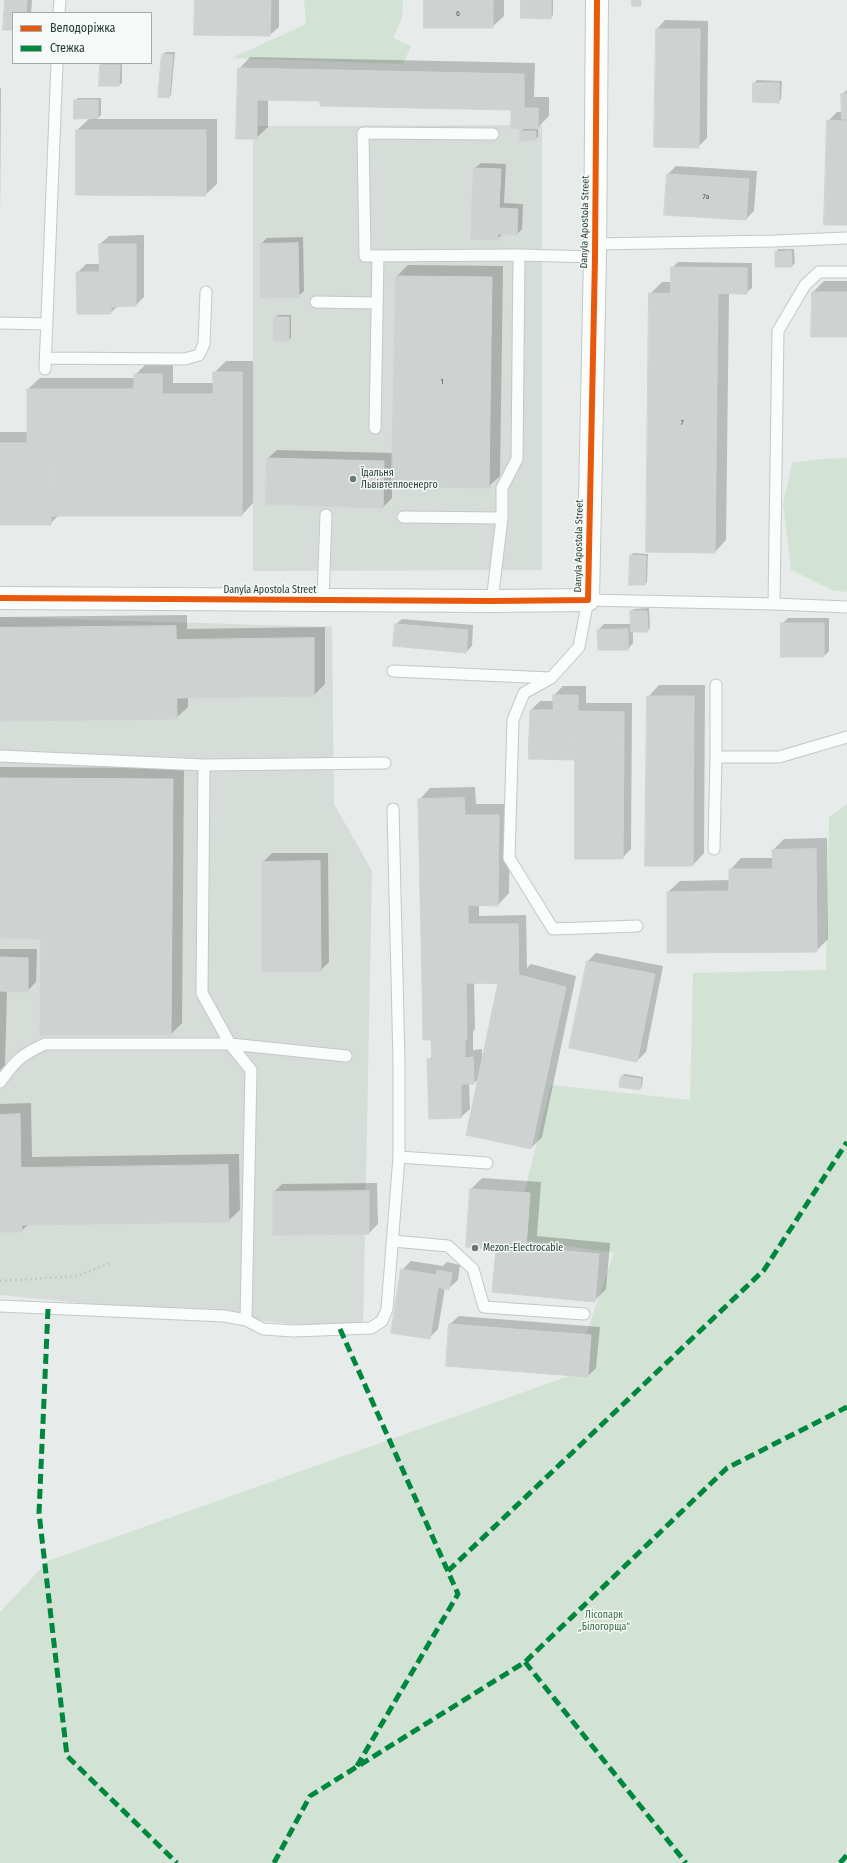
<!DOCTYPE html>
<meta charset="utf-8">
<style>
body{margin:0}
#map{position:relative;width:847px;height:1863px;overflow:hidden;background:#e7ebe9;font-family:"Fira Sans Condensed",sans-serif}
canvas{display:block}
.legend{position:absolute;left:12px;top:12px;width:140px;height:52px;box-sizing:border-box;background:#f5f9f7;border:1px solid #a2ada9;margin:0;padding:5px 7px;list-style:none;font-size:12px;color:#263c33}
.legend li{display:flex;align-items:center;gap:8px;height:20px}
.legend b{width:20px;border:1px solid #a2ada9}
</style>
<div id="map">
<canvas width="847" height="1863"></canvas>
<ul class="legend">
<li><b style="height:5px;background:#e8590c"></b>Велодоріжка</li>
<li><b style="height:5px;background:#00873e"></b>Стежка</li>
</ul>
</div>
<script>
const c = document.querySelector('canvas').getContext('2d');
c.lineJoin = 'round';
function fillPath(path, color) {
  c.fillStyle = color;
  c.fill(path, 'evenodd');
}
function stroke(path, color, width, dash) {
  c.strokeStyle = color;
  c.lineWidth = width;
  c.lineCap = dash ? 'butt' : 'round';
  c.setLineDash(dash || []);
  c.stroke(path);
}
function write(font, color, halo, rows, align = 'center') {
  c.font = font + ' "Fira Sans Condensed",sans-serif';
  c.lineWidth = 3;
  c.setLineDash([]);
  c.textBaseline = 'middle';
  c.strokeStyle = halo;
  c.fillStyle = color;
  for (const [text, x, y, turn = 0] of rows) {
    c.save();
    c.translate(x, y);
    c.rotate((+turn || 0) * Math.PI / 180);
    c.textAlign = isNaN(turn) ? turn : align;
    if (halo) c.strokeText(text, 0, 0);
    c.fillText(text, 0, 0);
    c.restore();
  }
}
fillPath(new Path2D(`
 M542,125V570L253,571V126Z
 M0,617L332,627L334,804L372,871L363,1331L0,1295Z`), '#d6dcd8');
fillPath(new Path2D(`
 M304,0H403L402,18L393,38L411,46L403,64L232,58L306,24Z
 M847,458V592L832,590L791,570L783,504L792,463L822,459Z
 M847,804V1863H0V1612L48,1561L572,1375L614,1253L513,1238L551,1085L690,1100L693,973L826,970L829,817Z`), '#d2e2d5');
fillPath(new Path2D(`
 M6,0H32L31,13H13V29Z
 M196,0H279V27L270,35Z
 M425,0H504V16L492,27Z
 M522,0H553V15L550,18Z
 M665,20L708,21L707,138L698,147L657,29Z
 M166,52H175L171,95L169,97L163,54Z
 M250,57L535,63L534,97H549V116L538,127V137L535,139L521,131L525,128L512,109L268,99V127L256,138L239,69Z
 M103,63H122V83L119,85H100L101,65Z
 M757,80L782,81L781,99L778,102L754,83Z
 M0,88H1L0,217Z
 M847,90V224L828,121L837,112H843L842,94Z
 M78,98H101V115L97,119H217V184L205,195L77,130L90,118L75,100Z
 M481,163L506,164L504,203L523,204L522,229L517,234H503L497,239L475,168Z
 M676,166L757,171L754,211L746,219L668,174Z
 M144,235V297L136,305L118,306L110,313L77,273L86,264H100V244L109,236Z
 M303,237L304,291L298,296L262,297L261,244L267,238Z
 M778,249H794L795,263L792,266L776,252Z
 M678,262L752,263V288L746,293H729L726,540L715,552L650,294L662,282H672V268Z
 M408,265L503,266L500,476L488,487L392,485V498L383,507L268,458L277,450L393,453L397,276Z
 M824,281H847V336L813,292Z
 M278,315H291V338L288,340L275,317Z
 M226,361H253V503L242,515H59L50,524H0V432H28V389L40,378H135V375L147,363H173V383H214V373Z
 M633,553L648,554L647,582L645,584L631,556Z
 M649,608L650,628L647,631H633V643L628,649L598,630L604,624H632L631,611L634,609Z
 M187,615V629L325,627V684L314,695L188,697V707L176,718L0,720V617Z
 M788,618H829V651L824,656L782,624Z
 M402,619L473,625L472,646L466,652L396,624Z
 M659,685H705L704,853L693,865L648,697Z
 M563,686H586V703H632L631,849L622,858L576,759L531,710L540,701H554V695Z
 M0,767L184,768L182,1023L171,1034L42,938L0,937Z
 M475,787L476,804H510L509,893L498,905H479V916L526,915L527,968L531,964L576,976L542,1137L531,1148L479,1078L474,1083H469L470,1109L461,1117L428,1060L433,1055L432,1039L419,800L430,788ZM474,982H499L482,1059V1049L473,1050V1032L475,1029Z
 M827,838L828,939L816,951L668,892L680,881L730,880V870L741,858H773V850L784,839Z
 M272,853H328L329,962L320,971L263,862Z
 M0,949H37L36,982L27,991L7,990L5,1065L0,1070Z
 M596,953L663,966L646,1052L637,1061L588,961Z
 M624,1074L643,1077L642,1087L639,1089L622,1077Z
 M31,1103L32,1157L239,1154L240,1210L228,1221L29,1224L21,1231H0V1104Z
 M482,1178L541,1182L537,1236L610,1243L606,1289L594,1301L497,1248L471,1189Z
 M377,1183L378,1224L369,1233L274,1192L282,1184Z
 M411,1261L443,1266L447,1262L460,1265L458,1280L449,1288H445L438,1329L429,1338L402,1270Z
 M459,1316L600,1327L596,1368L588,1376L450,1324Z`), '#0003');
const building = new Path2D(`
 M5,0H27L26,13H13V30H3Z
 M195,0H271L270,36L194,35Z
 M424,0H493V28H424Z
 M521,0H551V19L521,18Z
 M632,0H641V6H632Z
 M656,29H700L699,148L654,147Z
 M162,54L173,55L169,98L158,97Z
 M100,65H120L119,86H99Z
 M238,68L524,74V108H538V129L511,128V110L320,106V101L257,100V139H236Z
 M753,83H779V103L753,102Z
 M841,94H847V119H842Z
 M74,100H98V118L74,119Z
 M827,120L847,121V225H824Z
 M76,130H206V196L76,195Z
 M520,131H536V140L520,141Z
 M474,168L501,169L499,208L518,209L517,235L498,234V240L471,239Z
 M667,174L749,179L746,220L664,215Z
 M298,243L299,297L261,298L260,244Z
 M99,244H136V306L111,307V314H77L76,272H99Z
 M791,251L792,267H775V252Z
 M671,267L747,268V294L671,293Z
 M396,276L492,277L489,488L392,486Z
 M812,292H847V337H811Z
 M649,293L718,294L715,553L646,552Z
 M274,317H289V341H274Z
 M213,372H242V516H50L51,443H27V389H134V374H162V394H213Z
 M0,443H51V525H0Z
 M267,458L384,461L383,508L266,504Z
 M630,555L646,556L645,585H629Z
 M630,611H647L648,632H631Z
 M781,623H824V657H781Z
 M395,624L468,630L466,653L393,646Z
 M176,626L177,719L0,721V628Z
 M628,629V650H598L597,630Z
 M314,638V696L177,698L176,640Z
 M553,695H578V711L624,712V738H529L530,710H553Z
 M647,696H694L693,866H645Z
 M529,738H575V760L529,759Z
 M575,738H624L623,859H575Z
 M0,778L173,779L171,1035H40L41,939L0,938Z
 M464,798L465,815H499L498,906L468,905V983L422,984L418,799Z
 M816,849L817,952L667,953V892L729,891V869H773L772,850Z
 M320,861L321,972H262V862Z
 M469,924H518L519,984L468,983Z
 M0,957L28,958V992L0,991Z
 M587,961L655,974L637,1062L569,1048Z
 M519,975L566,987L531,1149L466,1135L498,983L519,984Z
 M466,983L467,1039L423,1040L422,984Z
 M465,1039V1058L473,1057L474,1084H461V1118L429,1119L427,1059H432L431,1040Z
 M621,1076L641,1079L640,1090L619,1087Z
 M20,1114L22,1232H0V1115Z
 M228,1165L229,1222L21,1225V1168Z
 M470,1189L530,1193L526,1247L599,1254L595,1302L492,1292L496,1249L466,1247Z
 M369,1191V1234L273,1235V1192Z
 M401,1269L436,1275L437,1270L452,1273L449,1290L438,1287L430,1339L391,1333Z
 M449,1324L591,1335L588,1377L446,1366Z`);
fillPath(building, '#ced2d0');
stroke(building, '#cfd4d1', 1);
const lane = new Path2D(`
 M59,13L60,0
 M595,244L775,241L847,238
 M519,255L595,257
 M316,302L377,303
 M0,323L47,324
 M46,358L185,359L199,355L204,344L206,292
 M45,369L57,63
 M375,428L378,256
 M403,517L502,518
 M323,600L326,515
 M492,601L502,518V488L517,459L519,255L365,256L363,133L493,134
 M774,604L778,331L805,285L819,272H847
 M393,671L550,678
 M716,685V757H779L847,737
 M0,756L204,765L202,993L230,1044L251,1070L246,1320
 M204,765L385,763
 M714,849L716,757
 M637,926L553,929L509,858L513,720L524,693L551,678L579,647L588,600L774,604L847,607
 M0,1082C16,1060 21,1055 45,1044H230L346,1056
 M399,1157L487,1163
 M393,1241L448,1246L473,1269L484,1307L584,1314
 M0,1306L224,1316L246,1320L263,1329L294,1331L371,1328L382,1321L387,1309L399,1157V1062L393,809`);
const street = new Path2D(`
 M0,598L492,601L588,600L595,257L597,0`);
stroke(lane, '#c4c8c6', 13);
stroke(street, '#c4c8c6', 24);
stroke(new Path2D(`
 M0,1281L78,1276L110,1263`), '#c3cac6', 2.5, [2, 3]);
stroke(lane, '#fbfcfc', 11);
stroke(street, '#fbfcfc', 22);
stroke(new Path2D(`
 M48,1309L39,1513L67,1756L177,1863
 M340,1329L458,1594L357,1766
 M448,1571L764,1270L847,1142
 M525,1662L686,1863
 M274,1863L310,1796L525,1662L727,1468L847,1407
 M840,1863L847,1855`), '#00873e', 5, [10, 5]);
stroke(new Path2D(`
 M0,598L492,601L588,600L595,257L597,0`), '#e8590c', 6);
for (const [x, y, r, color] of [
 [353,479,4,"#6a7973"],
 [475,1248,4,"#6a7973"]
]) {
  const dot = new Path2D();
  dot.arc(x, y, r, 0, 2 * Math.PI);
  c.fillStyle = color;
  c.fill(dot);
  stroke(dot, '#f5f9f7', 1.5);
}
write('8px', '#51625b', null, [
 ["6",458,14],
 ["7а",706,197],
 ["1",442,382],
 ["7",682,423]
]);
write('10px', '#263c33', '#f5f9f7', [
 ["Danyla Apostola Street",585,222,-89],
 ["Danyla Apostola Street",579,546,-89],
 ["Danyla Apostola Street",270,590]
]);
write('10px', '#263c33', '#f5f9f7', [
 ["Їдальня",361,473],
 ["Львівтеплоенерго",361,485],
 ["Mezon-Electrocable",483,1248]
], 'left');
write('10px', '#356e42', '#f5f9f7', [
 ["Лісопарк",604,1615],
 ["„Білогорща“",604,1627]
]);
</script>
